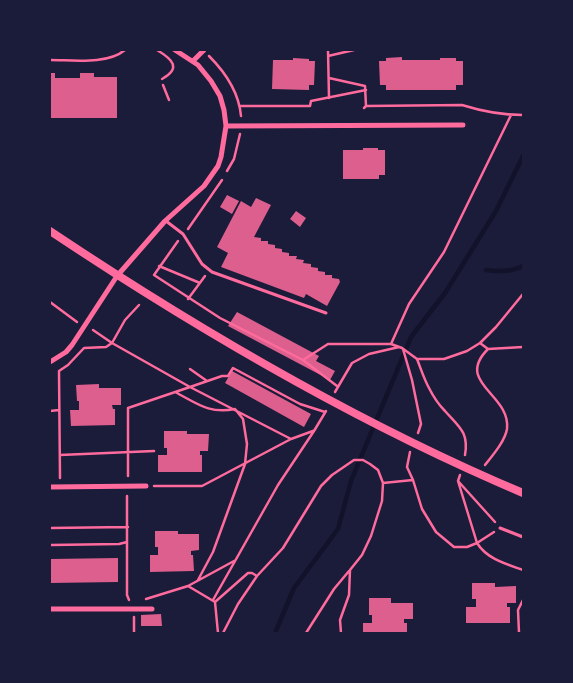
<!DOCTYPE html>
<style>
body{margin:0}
#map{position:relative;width:573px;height:683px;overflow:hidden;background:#1b1b3a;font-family:"IBM Plex Sans",sans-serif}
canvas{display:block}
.frame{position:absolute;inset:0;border:51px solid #1b1b3a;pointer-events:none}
</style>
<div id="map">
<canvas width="573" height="683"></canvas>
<div class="frame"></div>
</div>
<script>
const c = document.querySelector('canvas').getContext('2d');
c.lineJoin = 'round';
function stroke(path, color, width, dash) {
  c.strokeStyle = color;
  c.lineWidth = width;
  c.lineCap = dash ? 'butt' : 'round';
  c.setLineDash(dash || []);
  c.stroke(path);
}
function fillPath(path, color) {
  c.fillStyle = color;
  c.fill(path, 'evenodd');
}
stroke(new Path2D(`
 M486,270C499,272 511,272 523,266
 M275,633L294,588L338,529L351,481L411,337L445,293L496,211L523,156`), '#12122b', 4.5);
fillPath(new Path2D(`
 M402,57V60H440V58H456V61H463V85H456V90H386V85H380L379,61H386V58Z
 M293,58L309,59V61H315L314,85H309V90L272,89L273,60H293Z
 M50,73H55V78H80V73H94V77H117V118H50Z
 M363,148H378V150H385V175H379V179H343V150H363Z
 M227,195L239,201L232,214L220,207Z
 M256,198L271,205L254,237L261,238V241H268V244L275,245V248L282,249V252L289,253V256H297L296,259L304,260L303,263L311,264V267L318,268V271L325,272V275H332V278L339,279L340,282L327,306L306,294L304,298L221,267L228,253L217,247L241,201L251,207Z
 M296,211L306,218L300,227L290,219Z
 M237,312L319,356L316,361L335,371L330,380L228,326Z
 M232,371L311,414L304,427L225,383Z
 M99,384V388H121V405H112L113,409H115V425L71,426L70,410H79V401H77L76,385Z
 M164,431H187V434H209L208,451H200V455H202V472H158V455H167V448H164Z
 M155,531H178V534H199V550L191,551V555H193L194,571L150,572V555H158V547H155Z
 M118,558V582L50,583V559Z
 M472,583H495V587L516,586V603H507V607H510V623H466V607H476V599H472Z
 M369,598H391V603H413V619H404V623H407V633H363V623H372V615H369Z
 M161,614L162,626H141V615Z`), '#dd5f8e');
stroke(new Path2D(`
 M157,50C172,59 182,68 162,79
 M328,50L329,98
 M209,56C225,72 239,93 241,116
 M328,56L354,50
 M50,60C72,60 107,65 125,50
 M329,78L365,86L366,106
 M163,85L169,100
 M240,106H310L311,101L366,90
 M364,108L366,106L462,105C481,111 503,115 523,115
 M227,171L234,159L240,134
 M188,229L222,180
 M178,241L154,275L220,318L303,360L328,344H391L402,348L417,359H444L467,351L480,343L496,327L523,294
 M159,266L200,283
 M188,299L205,276
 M50,302L77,322
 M93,330L112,343L190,387L222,376H228L233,368L300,404L325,412
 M480,343L488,349
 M391,344L409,304L444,252L511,115
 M403,349L412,380L421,424L418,433
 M417,359C421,369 424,379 429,388C433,396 439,405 445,411C459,427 469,432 465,455
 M303,360L337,386
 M190,369L207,381
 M175,392C198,404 209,414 235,409L243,419L247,444L245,464L213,552L198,580
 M335,392L352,363L369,354L399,347
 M50,411L59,410
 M410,452L407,467L413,480L422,509L436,532L454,547H467L477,543L494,532
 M60,455L154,451
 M485,465C493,455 505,441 507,429C511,394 454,383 488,349L523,347
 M460,475L458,481L477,543C487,559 506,564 523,570
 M128,476V408L190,387L291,439
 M60,478L59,371L68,365L84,348L106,347L112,343L125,320L139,305
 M458,481L495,522
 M383,483L413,480
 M154,486H202L291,439L313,431
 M127,496V595L129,600
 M50,528L128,527
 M51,545L119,544L127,542
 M146,599L188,586
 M213,600L278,485L314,431L326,411
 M215,602L188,586L234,561
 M215,602L248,573H252L257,576
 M215,602L218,633
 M134,617V633
 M223,633L238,604L257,576L283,548L321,486L332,475L354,460H363L370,464L378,470L383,483L382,501L371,536L362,555L350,570L349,595L340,620L341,633
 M306,633L334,589L349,571
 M519,633L518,610L523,600`), '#ff6b9d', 2.5);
stroke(new Path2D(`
 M166,221L183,234L202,264L212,272L326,313
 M500,528L523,537`), '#ff6b9d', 3);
stroke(new Path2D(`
 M193,61L204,50
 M226,126L463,125
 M50,362L66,352L72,345L117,276L165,221L204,186L218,166L221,157L226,126L224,110L220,96L211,81L198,65L175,50
 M50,487L146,486
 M50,609H152`), '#ff6b9d', 5);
stroke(new Path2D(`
 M50,231C200,331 357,423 523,493`), '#ff6b9d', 8);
</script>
